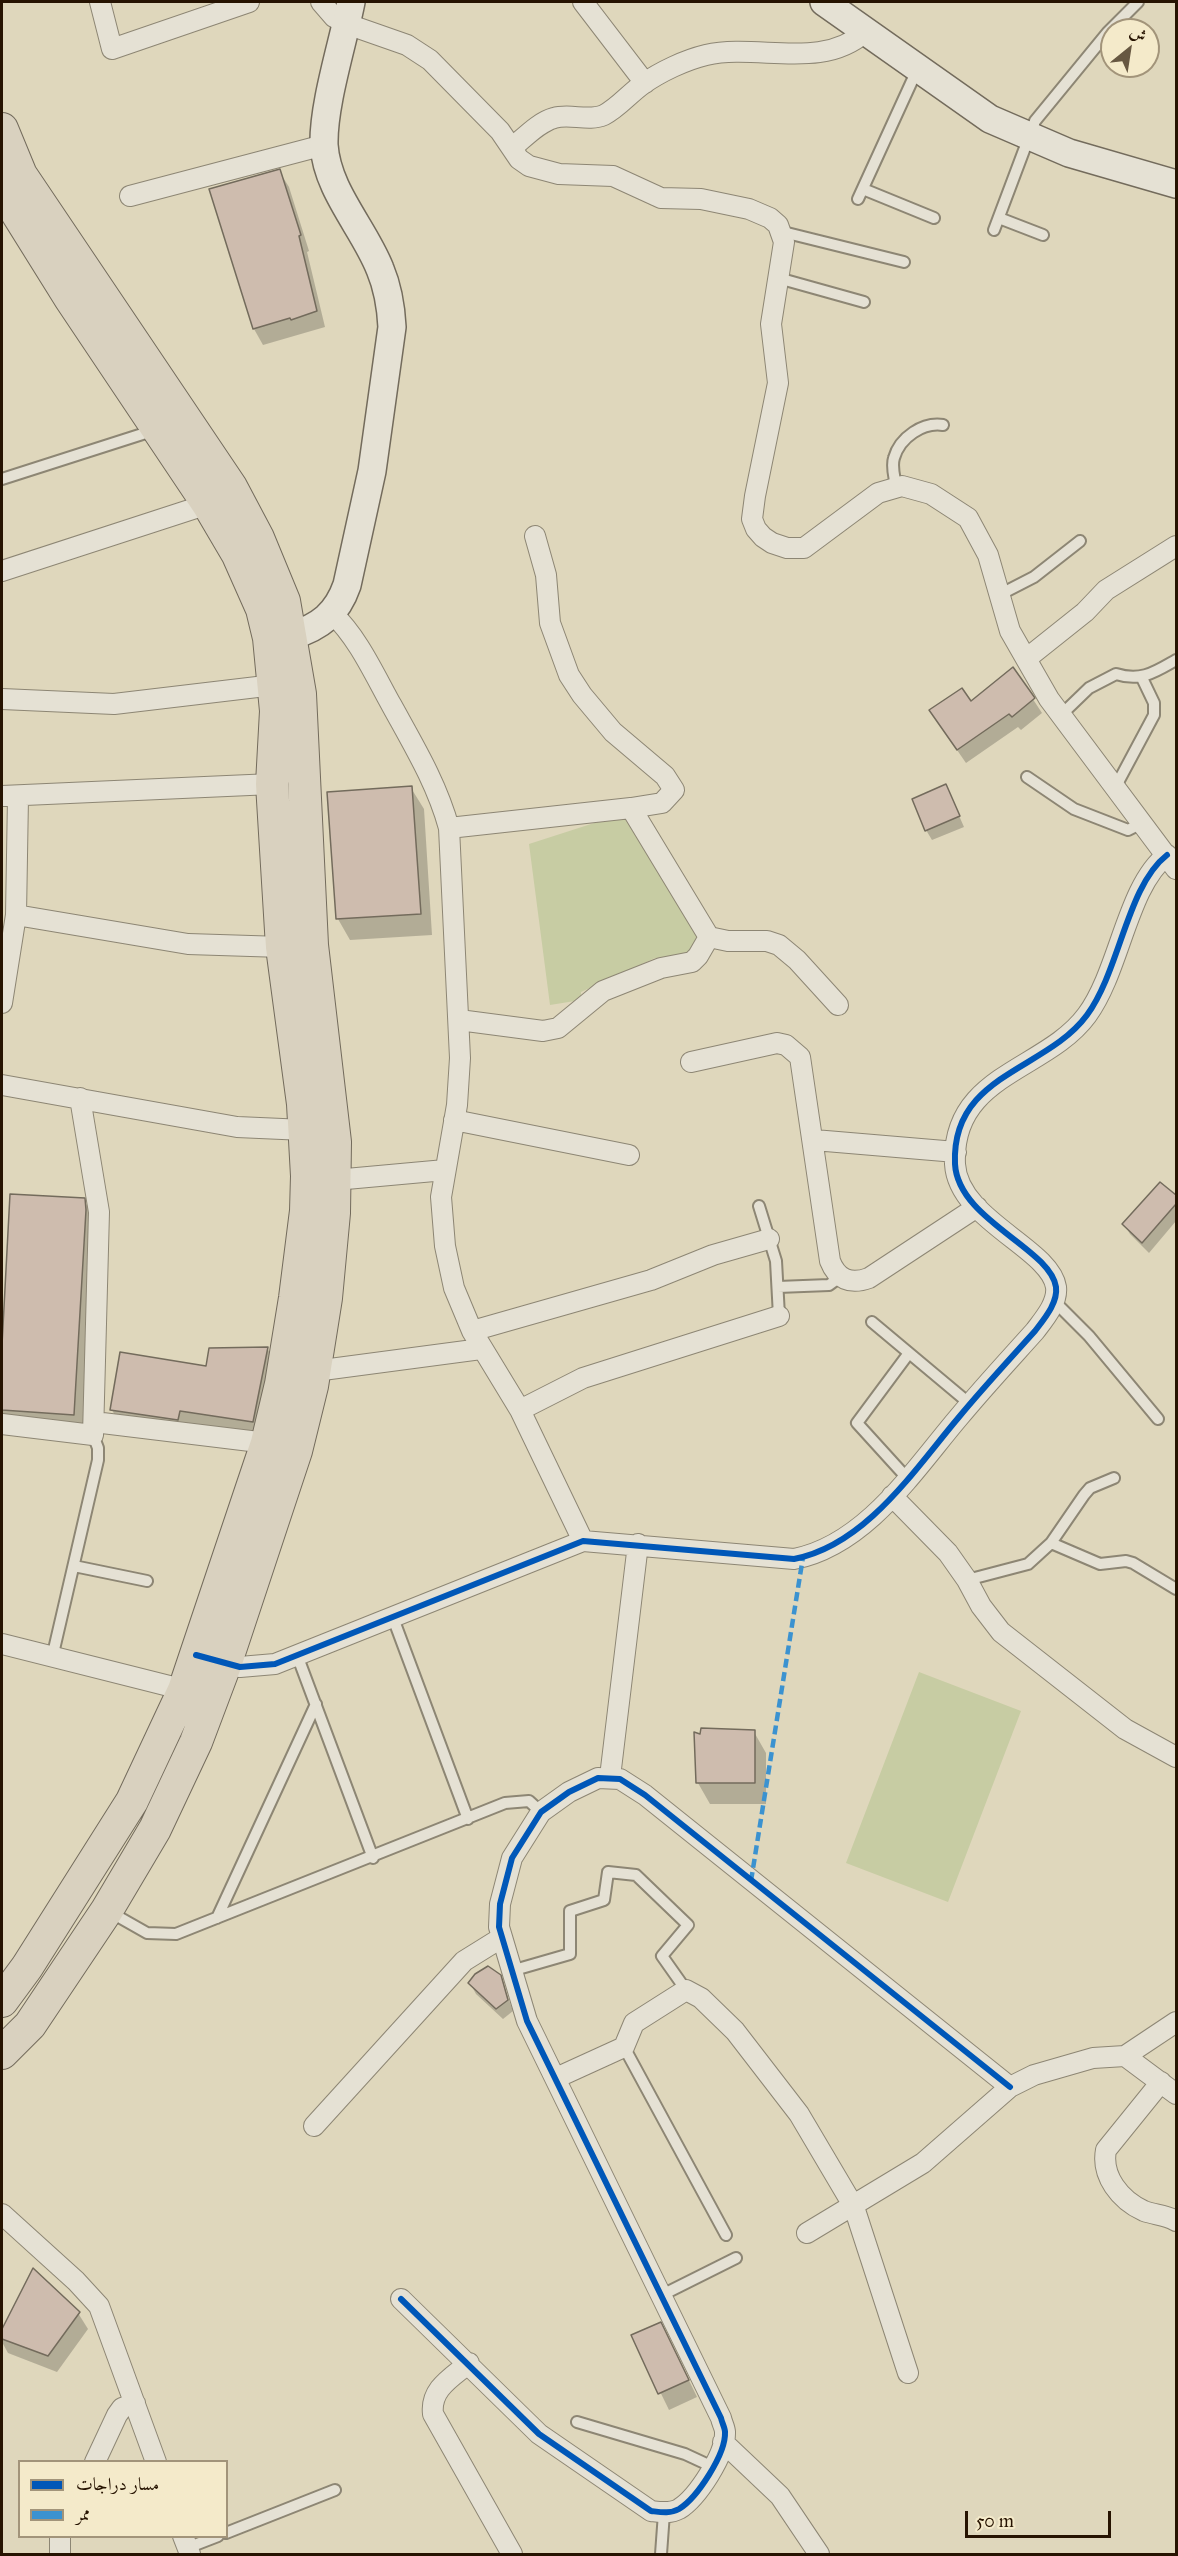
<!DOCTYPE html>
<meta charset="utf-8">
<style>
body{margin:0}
#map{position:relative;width:1178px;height:2556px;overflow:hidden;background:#dfd7bc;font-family:"IM FELL Great Primer",Amiri,serif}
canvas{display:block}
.frame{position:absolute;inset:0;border:3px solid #261301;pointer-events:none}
.legend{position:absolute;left:18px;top:2460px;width:210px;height:78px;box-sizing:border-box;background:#f4eaca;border:2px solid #a2947a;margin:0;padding:8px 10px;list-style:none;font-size:18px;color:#261301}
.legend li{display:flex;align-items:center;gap:12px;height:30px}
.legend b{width:30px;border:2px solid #a2947a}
.north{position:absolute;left:1100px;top:18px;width:60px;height:60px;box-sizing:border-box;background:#f4eaca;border:2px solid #a2947a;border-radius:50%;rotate:30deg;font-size:16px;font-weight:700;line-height:24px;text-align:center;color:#261301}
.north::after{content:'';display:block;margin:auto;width:21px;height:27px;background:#675842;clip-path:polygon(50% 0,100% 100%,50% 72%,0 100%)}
.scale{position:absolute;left:965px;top:2511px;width:146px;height:27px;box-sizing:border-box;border:3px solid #261301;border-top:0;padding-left:8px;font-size:18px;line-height:21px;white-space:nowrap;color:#261301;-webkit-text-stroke:4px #f4eaca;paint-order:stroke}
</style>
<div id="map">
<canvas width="1178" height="2556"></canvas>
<div class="frame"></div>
<ul class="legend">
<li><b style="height:8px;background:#0057b8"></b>مسار دراجات</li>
<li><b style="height:8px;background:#3b92d0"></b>ممر</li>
</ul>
<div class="north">ش</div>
<div class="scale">50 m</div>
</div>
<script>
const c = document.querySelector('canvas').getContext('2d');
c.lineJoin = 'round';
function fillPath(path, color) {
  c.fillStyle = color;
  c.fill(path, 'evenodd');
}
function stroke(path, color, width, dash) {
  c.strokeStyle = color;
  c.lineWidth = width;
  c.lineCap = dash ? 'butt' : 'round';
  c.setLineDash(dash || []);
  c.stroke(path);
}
fillPath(new Path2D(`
 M619,815L631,822L697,936L689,956L655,958L581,992V1000L550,1005L529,844Z
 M919,1672L1021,1711L948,1902L846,1863Z`), '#c7cca3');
fillPath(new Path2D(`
 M279,171L289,187L309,251L307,252L325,327L263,345L254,329Z
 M1013,669L1042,713L1021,730L1018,727L966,763L939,724L971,703Z
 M946,786L964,827L932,840L926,830Z
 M411,788L424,809L432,935L350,940L338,919L329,793Z
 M1160,1184L1176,1197V1221L1149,1253L1130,1234L1124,1224Z
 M12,1195L84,1200L96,1221L86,1436L12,1431L2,1414Z
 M267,1348L277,1364L262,1438L121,1426L112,1410Z
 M754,1732L766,1753V1804H710L698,1783Z
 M500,1976L513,2011L503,2019L476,1994L470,1983Z
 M34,2270L78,2313L88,2329L57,2372L8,2353L2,2342V2332Z
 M633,2336L669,2339L697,2397L669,2410Z`), '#0003');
const building = new Path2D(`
 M280,169L301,235L299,236L317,311L291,320L290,318L253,329L209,189Z
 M1013,667L1035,698L1012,717L1009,714L957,750L929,710L962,688L971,701Z
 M946,784L960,816L925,831L912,799Z
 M412,786L421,914L336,919L327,792Z
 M1160,1182L1176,1195V1204L1142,1243L1122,1224Z
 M10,1194L85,1198L86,1210L74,1415L2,1410V1345Z
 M268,1347L253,1422L180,1411L178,1420L110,1410L120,1352L206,1366L209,1348Z
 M701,1728L755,1730V1783H696L694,1732L700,1734Z
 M488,1966L501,1975L508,2000L496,2009L468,1983L475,1974Z
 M33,2268L80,2312L48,2356L2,2339V2329Z
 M661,2322L689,2380L658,2394L631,2335Z`);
fillPath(building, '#cebcae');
stroke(building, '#736b5c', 1.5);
const lane = new Path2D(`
 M863,189L934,218
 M858,199L917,70
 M999,218L1043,235
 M994,230L1035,121L1108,32L1138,2
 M783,232L904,262
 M778,278L864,302
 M2,479L155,430
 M896,487C895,478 891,467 894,458C900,437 923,422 943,425
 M999,595L1034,577L1080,541
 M1060,716L1089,688L1116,674C1141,682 1155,672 1176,660
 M1027,777L1074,809L1128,830L1142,823
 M1115,788L1154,715V703L1142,678
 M759,1206L776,1261L779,1316
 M778,1287L829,1285L840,1277
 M1054,1301L1089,1336L1158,1419
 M872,1322L970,1404
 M907,1478L857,1423L909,1353
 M1051,1543L1100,1564L1126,1561L1133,1563L1176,1589
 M74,1566L147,1581
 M967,1580L1028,1564L1051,1543L1084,1495L1090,1488L1114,1478
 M393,1618L468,1819
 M297,1655L373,1858
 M52,1658L98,1460V1448L93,1435
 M110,1912L147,1933L176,1934L505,1803L529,1801L541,1812
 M217,1918L316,1704
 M511,1971L570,1954V1911L604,1900L608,1872L636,1875L688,1925L662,1956L686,1990
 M624,2047L726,2235
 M662,2295L736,2258
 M577,2422L685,2454L713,2467
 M226,2533L335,2490
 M187,2548L218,2536
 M661,2554L664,2513`);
const street = new Path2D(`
 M100,2L112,49L249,2
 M321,2L334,17L347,24L407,45L430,60L500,131L519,159L529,166L559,174L613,176L661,198L701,199L749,209L770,218L778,225L784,242L771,324L778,383L755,496L752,519L756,529L763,537L772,543L787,548H804L878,493L902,486L931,494L968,518L988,555L1010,631L1049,699L1176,869
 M583,2L645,83
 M513,147C525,137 539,122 554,118C570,113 588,122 604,115C618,108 630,93 643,84C660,72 685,60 706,55C758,43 821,71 865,32
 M130,196L324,145
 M2,571L208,504
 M332,613C359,639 374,674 392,706C414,746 437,784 449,828L460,1058L457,1105L441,1197L445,1246L454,1288L472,1331L520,1410L583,1541
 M1026,659L1085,612L1106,590L1176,546
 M2,699L114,704L274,685
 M2,796L272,784
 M631,808L709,937L728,941H767L779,945L797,960L838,1005
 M449,828L631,808L662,803L674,790L665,776L613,732L582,695L569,675L550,623L546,575L535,536
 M16,915L188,944L282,947
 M2,1003L16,915L18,797
 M459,1020L543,1031L558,1028L603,991L661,968L692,962L698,956L709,937
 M691,1062L777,1043L786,1045L800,1057L830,1261C837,1279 850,1285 869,1278L977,1207
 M2,1085L237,1127L305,1130
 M454,1120L629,1155
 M814,1140L956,1152
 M335,1180L445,1170
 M472,1331L651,1280L713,1255L769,1239
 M315,1371L481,1349
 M520,1410L583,1378L779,1316
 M94,1422L267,1443
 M2,1424L93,1435L99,1212L80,1098
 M892,1496L948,1553L967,1580L981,1606L1001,1632L1125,1729L1176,1757
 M2,1644L193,1692
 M215,1661L240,1667L275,1664L583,1541L794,1559C866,1545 914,1470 959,1417C983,1388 1009,1360 1035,1331C1044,1319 1058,1303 1056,1287C1050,1248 958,1220 955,1164C951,1074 1046,1071 1087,1015C1120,970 1127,886 1167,855
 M610,1777L638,1544
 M1125,2056L1176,2022
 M556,2078L624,2047L634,2023L686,1990L701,1998L735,2031L799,2114L854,2207L908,2373
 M1161,2082L1106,2150C1101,2176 1120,2200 1144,2211C1155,2215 1167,2215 1176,2221
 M314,2126L464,1961L501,1938
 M2,2214L76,2281L99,2306L156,2462
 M807,2233L923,2163L1010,2087L1034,2075L1093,2058L1125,2056L1176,2094
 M401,2299L539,2434L651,2511C660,2512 670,2514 679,2509C697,2498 726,2454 725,2432C725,2428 722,2423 721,2418L527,2021L499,1927L500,1904L512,1858L541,1812L569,1792L598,1778L620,1779L645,1795L1010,2087
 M469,2363C451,2378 430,2389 433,2414L512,2554
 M723,2442L780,2496L819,2554
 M95,2462L117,2415L122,2408L135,2403
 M60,2536V2554
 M183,2536L190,2554`);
const secondary = new Path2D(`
 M824,2L990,119L1069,153L1176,184
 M291,636C320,627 337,614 347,585L372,471L392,327C391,307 388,288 380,269C364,228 327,191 324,145C323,104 343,43 351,2`);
const primary = new Path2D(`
 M2,129L21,175L231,487L258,538L284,601L300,694L312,945L335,1142L334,1213L326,1298L312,1386L296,1451L225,1665L196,1742L155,1829L107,1910L30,2025L2,2053
 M2,189L70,298L208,504L238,555L262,609L269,638L276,711L272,784L282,947L303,1104L307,1176L306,1211L295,1298L281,1384L267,1443L184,1690L132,1801L27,1967L2,2001`);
stroke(lane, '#8d8674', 14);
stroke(street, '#8d8674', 22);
stroke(secondary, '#736b5c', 30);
stroke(primary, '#736b5c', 34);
stroke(lane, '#e5e1d4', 10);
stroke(street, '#e5e1d4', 20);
stroke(secondary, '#e5e1d4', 27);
stroke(primary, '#d9d1bf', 32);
stroke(new Path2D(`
 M751,1881L803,1557`), '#3b92d0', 4.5, [9, 4.5]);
stroke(new Path2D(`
 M196,1655L240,1667L275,1664L583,1541L794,1559C866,1545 914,1470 959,1417C983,1388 1009,1360 1035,1331C1044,1319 1058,1303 1056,1287C1050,1248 958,1220 955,1164C951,1074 1046,1071 1087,1015C1120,970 1127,886 1167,855
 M401,2299L539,2434L651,2511C660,2512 670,2514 679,2509C697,2498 726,2454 725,2432C725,2428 722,2423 721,2418L527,2021L499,1927L500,1904L512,1858L541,1812L569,1792L598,1778L620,1779L645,1795L1010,2087`), '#0057b8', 6);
</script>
